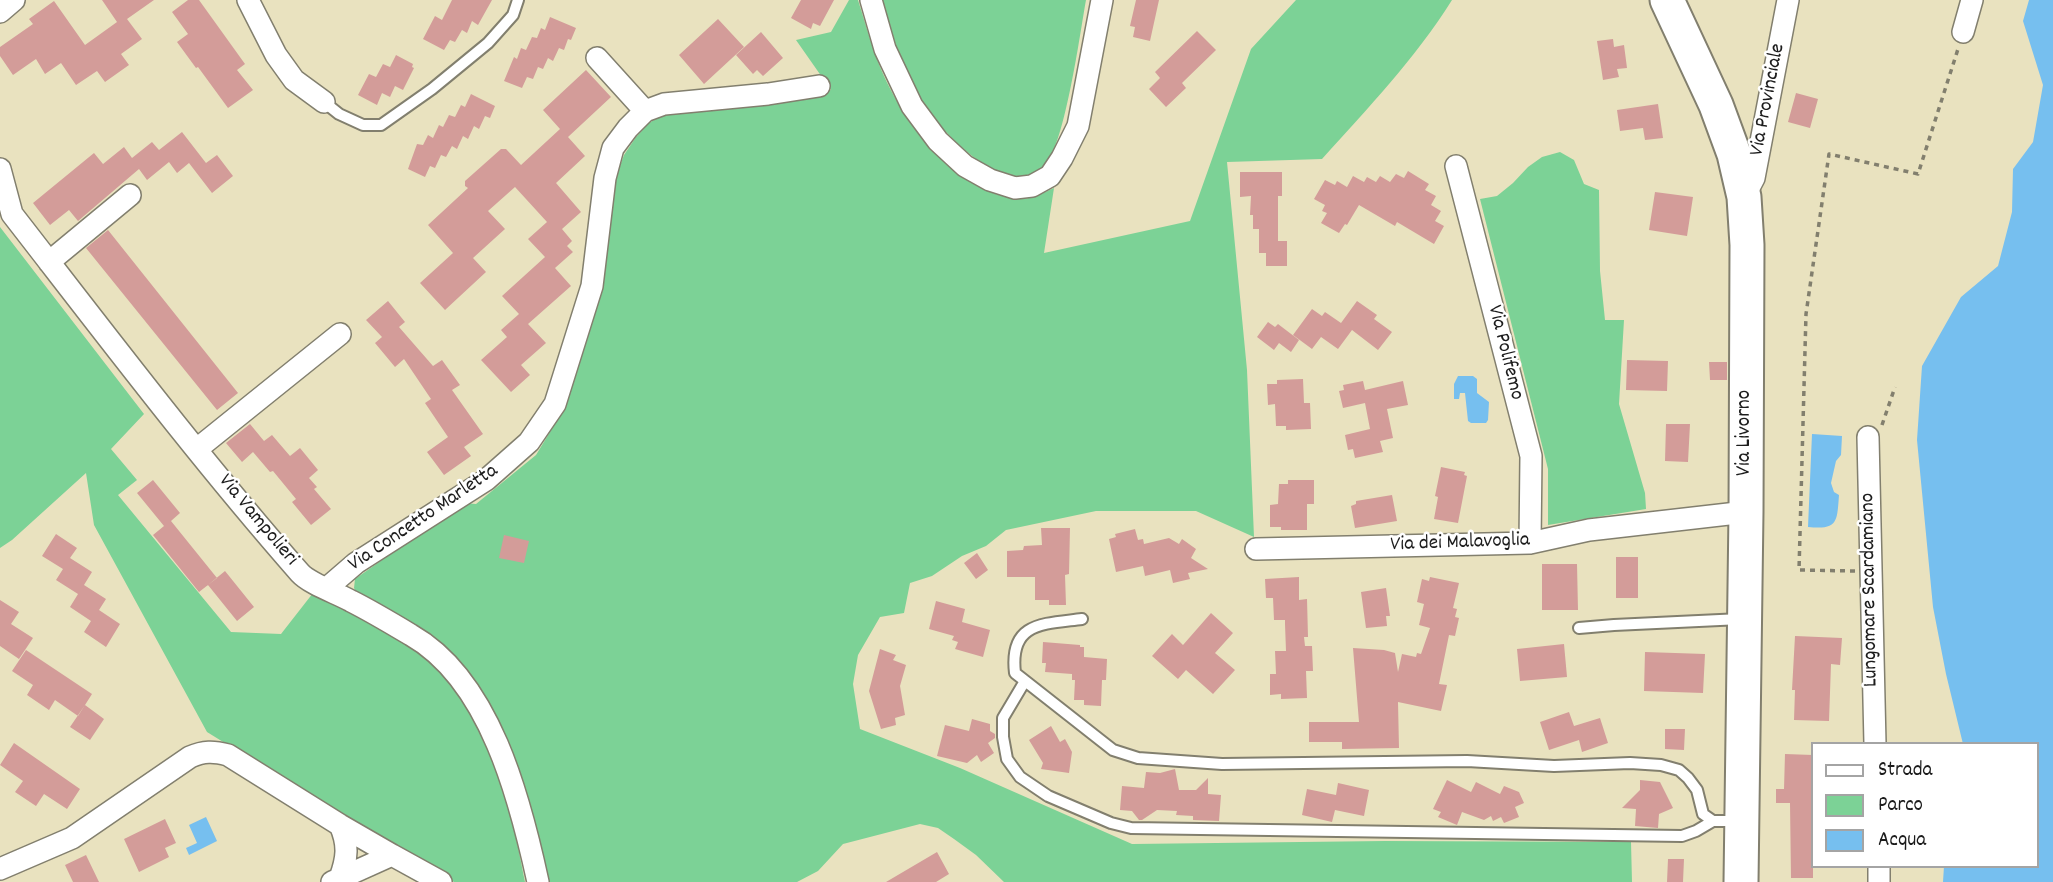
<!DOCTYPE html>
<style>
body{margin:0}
#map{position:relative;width:2053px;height:882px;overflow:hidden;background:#e9e2bf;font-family:Dekko,sans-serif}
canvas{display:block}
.legend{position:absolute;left:1811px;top:742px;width:228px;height:126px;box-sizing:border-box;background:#fff;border:2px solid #a4a4a4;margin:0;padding:9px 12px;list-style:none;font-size:21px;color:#1c1c1c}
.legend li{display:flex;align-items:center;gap:14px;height:35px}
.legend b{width:35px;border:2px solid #a4a4a4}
</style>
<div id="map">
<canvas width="2053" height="882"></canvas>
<ul class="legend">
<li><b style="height:9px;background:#fff"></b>Strada</li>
<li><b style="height:19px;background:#7cd296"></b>Parco</li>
<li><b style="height:19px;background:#76bfef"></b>Acqua</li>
</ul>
</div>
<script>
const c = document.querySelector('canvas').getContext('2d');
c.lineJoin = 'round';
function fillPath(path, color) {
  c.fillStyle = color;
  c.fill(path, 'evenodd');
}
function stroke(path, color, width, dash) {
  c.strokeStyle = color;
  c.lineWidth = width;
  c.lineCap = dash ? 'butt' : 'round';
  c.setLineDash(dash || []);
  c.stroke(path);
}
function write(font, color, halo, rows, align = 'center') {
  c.font = font + ' Dekko,sans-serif';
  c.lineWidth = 5;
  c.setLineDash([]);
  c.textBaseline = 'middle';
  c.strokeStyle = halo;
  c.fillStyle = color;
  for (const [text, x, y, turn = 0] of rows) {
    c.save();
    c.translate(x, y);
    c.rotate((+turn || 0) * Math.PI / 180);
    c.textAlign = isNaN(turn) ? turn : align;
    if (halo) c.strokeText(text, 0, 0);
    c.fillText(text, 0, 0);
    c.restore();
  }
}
fillPath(new Path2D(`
 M849,0H858C866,25 873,52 884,76C908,129 956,192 1018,199C1030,200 1043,193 1054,188L1044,253L1190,221L1251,49L1296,0H1452C1415,59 1368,108 1322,159L1227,162L1247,370L1254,537L1196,511H1096L1006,530L986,546L962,556L932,576L910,583L904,613L880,617L858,655L853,684L860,729L960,768L1132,844L1385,841L1631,842L1632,882H1004L976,855L954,839L938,828L920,824L843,844L818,871L797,882H547C542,834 525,787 506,743C493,713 481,683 457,660C430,632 391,615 358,596L354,588L355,579L463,503L476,504L536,455L553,427L568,394L614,182L624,155L636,137L649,123L669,111L751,104L831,90L796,40L831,32Z
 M882,0H1086C1080,33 1065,144 1045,165C1036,174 1025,179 1012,177C982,173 931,121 917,95C900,65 892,32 882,0Z
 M1560,152L1574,160L1584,184L1599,190L1600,271L1605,320H1624L1619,404L1645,493L1646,509L1548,525V469L1480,199L1497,196L1513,183L1528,167L1542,157Z
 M0,227L144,414L111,449L137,480L118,495L231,632L281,634L313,593C336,605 360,618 384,631C394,636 407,641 417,649C485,705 510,798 525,882H454L423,860L395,848L207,732L94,525L86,473L12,540L0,548Z`), '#7cd296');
fillPath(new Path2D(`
 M2029,0H2053V882H1943L1944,866H2037V744H1963L1946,674L1933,607L1917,440L1922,366L1961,297L1998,266L2012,212L2013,169L2033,142L2043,85L2023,21Z
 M1458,376H1473L1477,379V393L1489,402L1488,420L1486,423H1471L1468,421L1465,393H1460L1459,399H1454V384Z
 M1812,434L1842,436L1841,455L1836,461L1831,483L1834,492L1839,495C1837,522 1838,530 1808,527Z
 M206,817L217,841L189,855L186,848L197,843L189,825Z`), '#76bfef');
fillPath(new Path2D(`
 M102,0H154L127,19L142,39L121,54L129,65L105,82L97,71L76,85L61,63L45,74L36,59L13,75L0,56V47L33,24L29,19L54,1L85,45L117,22Z
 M188,0H199L245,64L237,70L253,90L228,108L198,67L196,68L177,42L188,34L172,12Z
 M452,0H492L478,25L472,21L467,33L462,30L455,42L450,40L444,50L423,39L435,16L442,20Z
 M801,0H834L820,26L813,23L811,29L791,18Z
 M1136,0H1159L1150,41L1133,37L1135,27L1130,26Z
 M550,17L576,28L571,40L568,39L564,50L559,48L553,61L548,58L543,69L538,67L533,79L527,77L522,88L504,81L514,57L517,59L521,48L526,50L532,37L537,38L541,28L545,30Z
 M718,19L744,47L704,84L679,55Z
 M1197,31L1216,50L1182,83L1186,88L1166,107L1149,89L1160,78L1155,72Z
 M761,32L783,58L763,76L757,70L753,74L736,55Z
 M1613,39L1614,47L1624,45L1627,68L1617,69L1619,77L1603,80L1597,41Z
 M396,55L413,64L412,67L414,68L403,90L395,86L390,97L382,93L377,105L358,95L369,74L376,77L383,64L390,67Z
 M586,70L611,97L568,137L585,156L556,183L581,212L562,229L572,241L567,246L573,252L555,268L571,286L528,324L546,343L521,365L530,375L511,392L481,360L507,337L501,330L519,314L502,296L545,257L528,239L547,222L515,187L488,211L505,229L473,258L486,272L445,310L420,283L453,253L428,225L468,188L465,186V181L501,149H506L521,165L560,129L543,110Z
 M1796,93L1818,99L1810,128L1788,122Z
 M471,94L495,106L490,118L485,116L479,129L474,126L468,139L463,136L457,149L452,146L446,157L441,155L435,168L430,166L425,177L408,169L417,144L423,145L428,135L433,138L439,125L443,127L449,115L455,117L461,105L465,107Z
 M1658,104L1663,138L1645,140L1643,128L1620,131L1617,110Z
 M182,132L206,163L217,155L233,176L212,193L189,163L177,173L169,162L147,180L139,169L78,221L69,210L50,225L33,203L94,153L103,164L124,147L132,158L152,142L159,150Z
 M1408,171L1429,184L1425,190L1436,196L1431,205L1441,211L1435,221L1444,226L1434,244L1397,222L1395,226L1359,205L1347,225L1345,224L1339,233L1321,223L1327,213L1322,211L1325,205L1314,199L1325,180L1335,185L1337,181L1347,187L1353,176L1364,182L1367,177L1376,182L1380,176L1390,182L1396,174L1404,178Z
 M1240,172H1282V196H1278V241H1287V266H1266V253H1259V229H1253V215H1250L1251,196L1240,197Z
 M1655,192L1693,197L1687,236L1649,230Z
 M108,230L238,393L217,410L86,248Z
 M388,301L405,322L399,327L433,366L442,360L460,385L452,390L483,434L464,447L471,456L444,475L427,452L448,437L425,403L431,399L404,359L395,367L375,343L382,337L366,320Z
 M1357,301L1377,315L1374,319L1392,332L1378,350L1352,330L1338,349L1321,337L1312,349L1293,335L1312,309L1322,316L1325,312L1341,323Z
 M1268,322L1275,327L1278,324L1299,340L1291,352L1279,343L1274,350L1257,337Z
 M1627,360L1668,361L1667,391L1626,390Z
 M1709,362H1727V380H1710Z
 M1303,379L1304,403H1310L1311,429L1286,430V426H1276L1275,404L1268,405L1267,384H1277V380Z
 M1363,381L1365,390L1403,381L1408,405L1387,409L1393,438L1380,441L1383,452L1355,458L1353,449L1348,450L1345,435L1370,429L1365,403L1343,408L1339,391L1344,390L1343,385Z
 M250,424L264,441L272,435L290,456L300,448L318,470L309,478L317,487L314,489L331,509L311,525L292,502L296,499L273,471L270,472L253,452L242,462L226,443Z
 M1666,424H1690L1688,462L1665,461Z
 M1441,467L1465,472L1464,475L1467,476L1458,523L1434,519L1438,497L1435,496Z
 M153,480L180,513L171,521L217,578L199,592L153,535L164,526L137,493Z
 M1288,480H1314V504H1307V530H1281V527H1270V505L1278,504L1279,484H1288Z
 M1392,495L1397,521L1355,528L1351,506L1356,504V501Z
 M1041,528H1070L1069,574L1065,575L1066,605H1049V600H1035V577H1007V551L1023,550L1024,546L1042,545Z
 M1135,529L1138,540L1143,539L1144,544L1169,538L1179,544L1182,539L1196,549L1191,558L1208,569L1188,573L1190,579L1173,583L1170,570L1145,576L1143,566L1116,572L1109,539L1116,537L1115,534Z
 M56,534L77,548L70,558L92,572L84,585L106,599L99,610L120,624L106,647L84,632L91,621L70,607L78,594L56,580L63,569L42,556Z
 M504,535L529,541L524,563L499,558Z
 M977,553L988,570L976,579L964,563Z
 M1616,557H1638V598H1616Z
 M1542,564H1577L1578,610H1542Z
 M225,571L254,607L237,621L208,585Z
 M1299,577V600L1307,599L1308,637H1304L1305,646H1312L1313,671H1306L1307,698L1281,699V694L1270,695V674H1276L1275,651H1286L1285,624V620H1274L1273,598H1266L1265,579Z
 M1430,577L1459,583L1453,608L1457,609L1455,617L1459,618L1455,636L1449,635L1439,684L1447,685L1441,711L1398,702L1399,748L1342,749V742H1309V722H1359L1353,648L1384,650L1395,653L1398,672L1402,654L1416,657L1417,653L1421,654L1430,628L1419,625L1424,604L1417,602L1422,579L1429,581Z
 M1386,588L1390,616H1386L1387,626L1366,628L1361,592Z
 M0,600L19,612L11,624L33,638L19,659L0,646Z
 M936,601L965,609L962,622L990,630L983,657L955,649L958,642L952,640L954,636L929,629Z
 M1211,613L1233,633L1215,653L1235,670L1213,694L1186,670L1178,679L1152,656L1172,634L1183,645Z
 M1795,636L1842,638L1840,665L1831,664L1829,721L1794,720L1795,690H1792Z
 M1043,642L1080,645V647H1084V657L1107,659L1106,680H1102L1101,706L1084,705V700H1074L1075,680H1072V674L1045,672L1046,663H1042Z
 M1564,644L1567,677L1520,681L1517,649Z
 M880,649L896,655L893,660L906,665L900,686L905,715L895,718L896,725L881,729L869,691Z
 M26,650L92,694L78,716L55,700L49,710L27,695L33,685L12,671Z
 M1645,652L1705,654L1703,693L1644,691Z
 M85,705L104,719L90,740L70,727Z
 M1569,712L1574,726L1600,718L1608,743L1582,752L1579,740L1549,750L1540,722Z
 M972,719L990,724V731L995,734V738L988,743L994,753L981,762L977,755L967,763L937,756L945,725L969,731Z
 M1051,726L1060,742L1065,739L1072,752L1069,773L1041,769L1043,763L1029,740Z
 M1665,729H1685L1684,750L1665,749Z
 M14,743L80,789L67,809L44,794L36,806L15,792L23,781L0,765Z
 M1785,754L1813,755V878H1791L1790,803H1776V789H1784Z
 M1175,769L1179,790H1196L1208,778V794L1221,795L1219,821L1193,820V816L1176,815L1177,811L1157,810L1142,820H1139L1132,811L1120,810L1122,786L1144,788L1146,772L1160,773Z
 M1447,780L1471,792L1476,782L1500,794L1504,786L1519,792L1524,803L1515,807L1519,817L1504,823L1501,817L1493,821L1491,816L1484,820L1462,812L1457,825L1438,817L1441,812L1433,809Z
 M1640,780L1660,782L1673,808L1659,814L1658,828L1635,826L1636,809L1622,808L1640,790Z
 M1338,783L1369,790L1364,816L1335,810L1332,822L1302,815L1307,789L1336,795Z
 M165,819L176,843L165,848L169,857L139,872L124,839Z
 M937,852L949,874L936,882H886Z
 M86,855L99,882H73L65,865Z
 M1668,859H1684L1683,882H1667Z`), '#d39c99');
const service = new Path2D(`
 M324,102L339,114L363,125H381L432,89L488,43L513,15L518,0
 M1082,619C1043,624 1009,622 1015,673L1113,750L1138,758L1222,764L1467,761L1554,766L1630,763L1661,765L1679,770L1688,778L1697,790L1703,814L1713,821
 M1579,628L1614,625L1741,619
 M1025,681L1003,718V737L1007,759L1020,777L1048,796L1111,823L1131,828L1682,836L1696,831L1713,821H1738`);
const minor = new Path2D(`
 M248,0L276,55L294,80L324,102
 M871,0L885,49L912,106L938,141L965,166L990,180L1015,188L1032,186L1050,176L1062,158L1078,126L1102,0
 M0,12L14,0
 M1963,32L1972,0
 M597,58L645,111
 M1456,166L1531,456L1530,543
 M0,169L12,214C106,335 199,458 300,573C310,584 337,593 351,601C371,611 391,623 411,635C490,680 520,799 538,882
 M1744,197L1754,178L1788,0
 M49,262L130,195
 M1868,437L1875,744
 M197,449L340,334
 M1256,549L1530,543L1589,530L1746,512
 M327,588L356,563L486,480L529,442L555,404L592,286L605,178L613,148L628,128L645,111L664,104L768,94L819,86
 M1879,866V882
 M0,869L72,838L190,757C204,751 213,751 228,755L340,825L392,855
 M340,878C347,859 349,845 340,825
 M332,882L392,855L441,882`);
const primary = new Path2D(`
 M1667,0L1716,105L1734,154L1744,197L1747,245L1746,512L1741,882`);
stroke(service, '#827f6e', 14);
stroke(minor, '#827f6e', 24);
stroke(primary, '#827f6e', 37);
stroke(new Path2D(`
 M1882,425L1895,387
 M1855,571L1799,570L1806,314L1829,154L1918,174L1958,49`), '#827f6e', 3.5, [5, 5]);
stroke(service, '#fff', 10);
stroke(minor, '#fff', 21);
stroke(primary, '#fff', 33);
write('21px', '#1c1c1c', '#fff', [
 ["Via Provinciale",1769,100,-79],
 ["Via Polifemo",1504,353,76],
 ["Via Livorno",1746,433,-90],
 ["Via Concetto Marletta",424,519,-34],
 ["Via Vampolieri",257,521,50],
 ["Via dei Malavoglia",1460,544,-2],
 ["Lungomare Scardamiano",1871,590,-91]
]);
</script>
